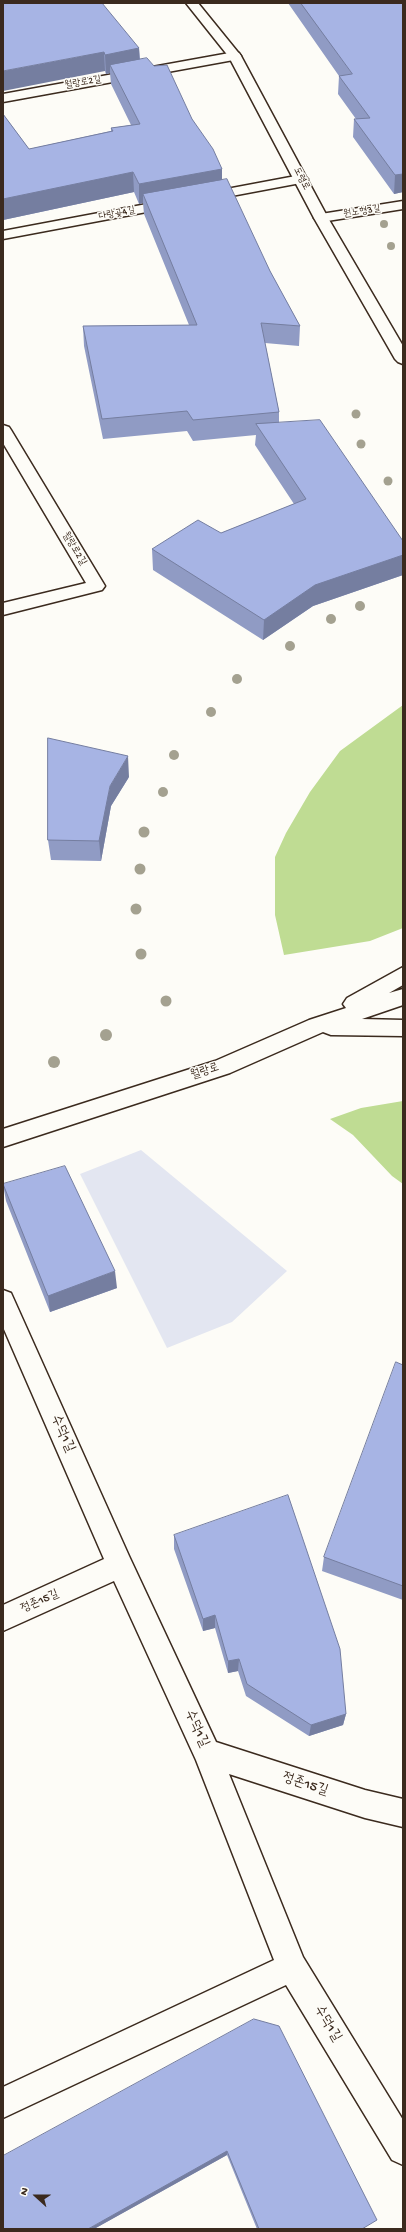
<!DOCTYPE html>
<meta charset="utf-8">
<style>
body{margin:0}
#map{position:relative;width:406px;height:2232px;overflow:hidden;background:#fdfcf7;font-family:"Gochi Hand",sans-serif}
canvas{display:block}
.frame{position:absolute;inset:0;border:4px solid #3b2a1e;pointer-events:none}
.north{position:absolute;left:16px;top:2176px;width:40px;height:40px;-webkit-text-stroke:3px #fdfcf7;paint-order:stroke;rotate:291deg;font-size:11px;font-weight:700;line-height:16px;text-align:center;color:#3b2a1e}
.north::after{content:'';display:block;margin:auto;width:14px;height:18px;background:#3b2a1e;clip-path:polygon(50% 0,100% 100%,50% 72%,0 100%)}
</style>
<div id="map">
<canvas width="406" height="2232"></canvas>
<div class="frame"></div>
<div class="north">N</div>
</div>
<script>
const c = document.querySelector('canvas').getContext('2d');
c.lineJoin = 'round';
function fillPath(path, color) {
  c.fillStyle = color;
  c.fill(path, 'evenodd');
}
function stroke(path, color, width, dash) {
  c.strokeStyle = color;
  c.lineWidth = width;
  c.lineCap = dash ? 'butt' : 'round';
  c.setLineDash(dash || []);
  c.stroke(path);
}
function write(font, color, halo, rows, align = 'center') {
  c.font = font + ' "Gochi Hand","Poor Story",sans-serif';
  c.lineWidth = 3;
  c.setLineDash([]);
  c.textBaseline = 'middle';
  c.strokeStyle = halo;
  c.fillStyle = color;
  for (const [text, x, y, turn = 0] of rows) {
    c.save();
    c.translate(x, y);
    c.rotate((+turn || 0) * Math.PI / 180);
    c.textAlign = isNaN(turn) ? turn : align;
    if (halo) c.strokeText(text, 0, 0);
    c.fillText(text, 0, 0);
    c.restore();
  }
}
fillPath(new Path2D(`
 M141,1150L287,1271L232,1322L167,1348L80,1174Z`), '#e3e6f1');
fillPath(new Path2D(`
 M403,705V928L370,941L284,955L275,915V857L286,833L310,792L340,751Z
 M403,1101V1184L392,1176L353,1135L330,1119L361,1108Z`), '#bfdc93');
const minor = new Path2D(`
 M235,52L239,53L241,56L239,59L3,102V94Z
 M301,175L308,179L306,182L3,239V231Z
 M403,201V209L321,222L314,218L321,214Z
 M3,425L9,427L11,430L105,586L102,590L3,615V603L86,583L3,443Z
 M3,1290L11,1293L129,1556L216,1742L365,1790L403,1799V1827L365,1818L229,1774L303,1957L403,2120V2165L392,2160L286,1985L3,2118V2087L274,1960L196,1760L114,1581L3,1631V1605L104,1559L3,1327Z`);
const secondary = new Path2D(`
 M186,3H198L241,56L328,218L403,346V364L398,362L395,359L314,218L229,57Z
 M403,967V985L389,993L403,989V1005L362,1019L403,1020V1036L331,1035L323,1032L230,1073L3,1147V1129L215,1061L309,1020L346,1008L343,1004L347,998Z`);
stroke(minor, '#3b2a1e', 3);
stroke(secondary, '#3b2a1e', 3);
fillPath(minor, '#fdfcf7');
fillPath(secondary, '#fdfcf7');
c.fillStyle = '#a4a190';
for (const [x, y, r] of [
 [384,224,4],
 [391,246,4],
 [356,414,4.5],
 [361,444,4.5],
 [388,481,4.5],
 [360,606,5],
 [331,619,5],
 [290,646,5],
 [237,679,5],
 [211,712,5],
 [174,755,5],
 [163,792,5],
 [144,832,5.5],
 [140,869,5.5],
 [136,909,5.5],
 [141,954,5.5],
 [166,1001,5.5],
 [106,1035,6],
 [54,1062,6]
]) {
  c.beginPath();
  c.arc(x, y, r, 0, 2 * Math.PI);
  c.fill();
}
fillPath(new Path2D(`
 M3,3L139,48L140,59L192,119L222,169V180L270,271L300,326L299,346L265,343L279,412V423L403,541V575L313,606L263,640L153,570L152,549L221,533L294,504L255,445L256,435L193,441L187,431L103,439L84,346L83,326L189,325L144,214L143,203L139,204L134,192L3,220V114L29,149L111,131V128L131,125L111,84L110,73L106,74L105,71Z
 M288,3H403V192L394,194L353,137L354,119H356L338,94L339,76Z
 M129,777L111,806L101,861L51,860L48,840Z
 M3,1184L117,1288L50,1312L6,1201Z
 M403,1365V1600L322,1571L324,1557Z
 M174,1535L346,1714L343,1725L309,1736L246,1696L238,1671L228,1673L215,1628L203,1631L174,1549Z
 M279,2026L362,2229H257L227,2155L94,2229Z`), '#909bc4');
fillPath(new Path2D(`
 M139,48L140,68L110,65V73L106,74L105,55Z
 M104,52L105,71L3,91V71Z
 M222,169V188L143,194V203L139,204V184Z
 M133,172L134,192L3,220V199Z
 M403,174V192L394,194L395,175Z
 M403,555V575L313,606L263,640L264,620L315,585Z
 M128,756L129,777L111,806L101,861L99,841L110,786Z
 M115,1271L117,1288L50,1312L48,1296Z
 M215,1615V1628L203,1631V1619Z
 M239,1659L238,1671L228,1673V1661Z
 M346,1714L343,1725L309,1736L311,1725Z
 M227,2151V2155L94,2229H88Z`), '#757ea0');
const building = new Path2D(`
 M3,3H102L139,48L105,55L104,52L3,71Z
 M301,3H403V174L395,175L354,119L370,118L339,76L352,74Z
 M147,58L154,66L167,65L192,119L213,149L222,169L139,184L133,172L3,199V114L29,149L113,131L111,128L140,124L110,65Z
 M227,179L270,271L300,326L261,323L279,412L193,420L187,411L102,419L83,326L197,325L143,194Z
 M320,420L403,541V555L315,585L264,620L152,549L198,520L221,533L306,499L256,424Z
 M48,738L128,756L110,786L99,841L48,840Z
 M65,1166L115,1271L48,1296L3,1184Z
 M396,1362L403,1365V1586L324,1557Z
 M288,1495L340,1649L346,1714L311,1725L247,1684L239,1659L228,1661L215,1615L203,1619L174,1535Z
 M254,2019L279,2026L377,2220L362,2229H259L227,2151L88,2229H3V2156Z`);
fillPath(building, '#a7b4e4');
stroke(building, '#757ea0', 1);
write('10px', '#3b2a1e', '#fdfcf7', [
 ["월랑로2길",83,83,-10],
 ["도령로",301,179,62],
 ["원노형3길",362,212,-9],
 ["다랑곶4길",117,214,-11],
 ["월랑로2길",74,549,59]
]);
write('12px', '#3b2a1e', '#fdfcf7', [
 ["월랑로",205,1072,-18],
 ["정존15길",40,1602,-24]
]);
write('14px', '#3b2a1e', '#fdfcf7', [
 ["수덕1길",62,1434,66],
 ["수덕1길",196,1729,65],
 ["정존15길",305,1785,18],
 ["수덕1길",327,2024,59]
]);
</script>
